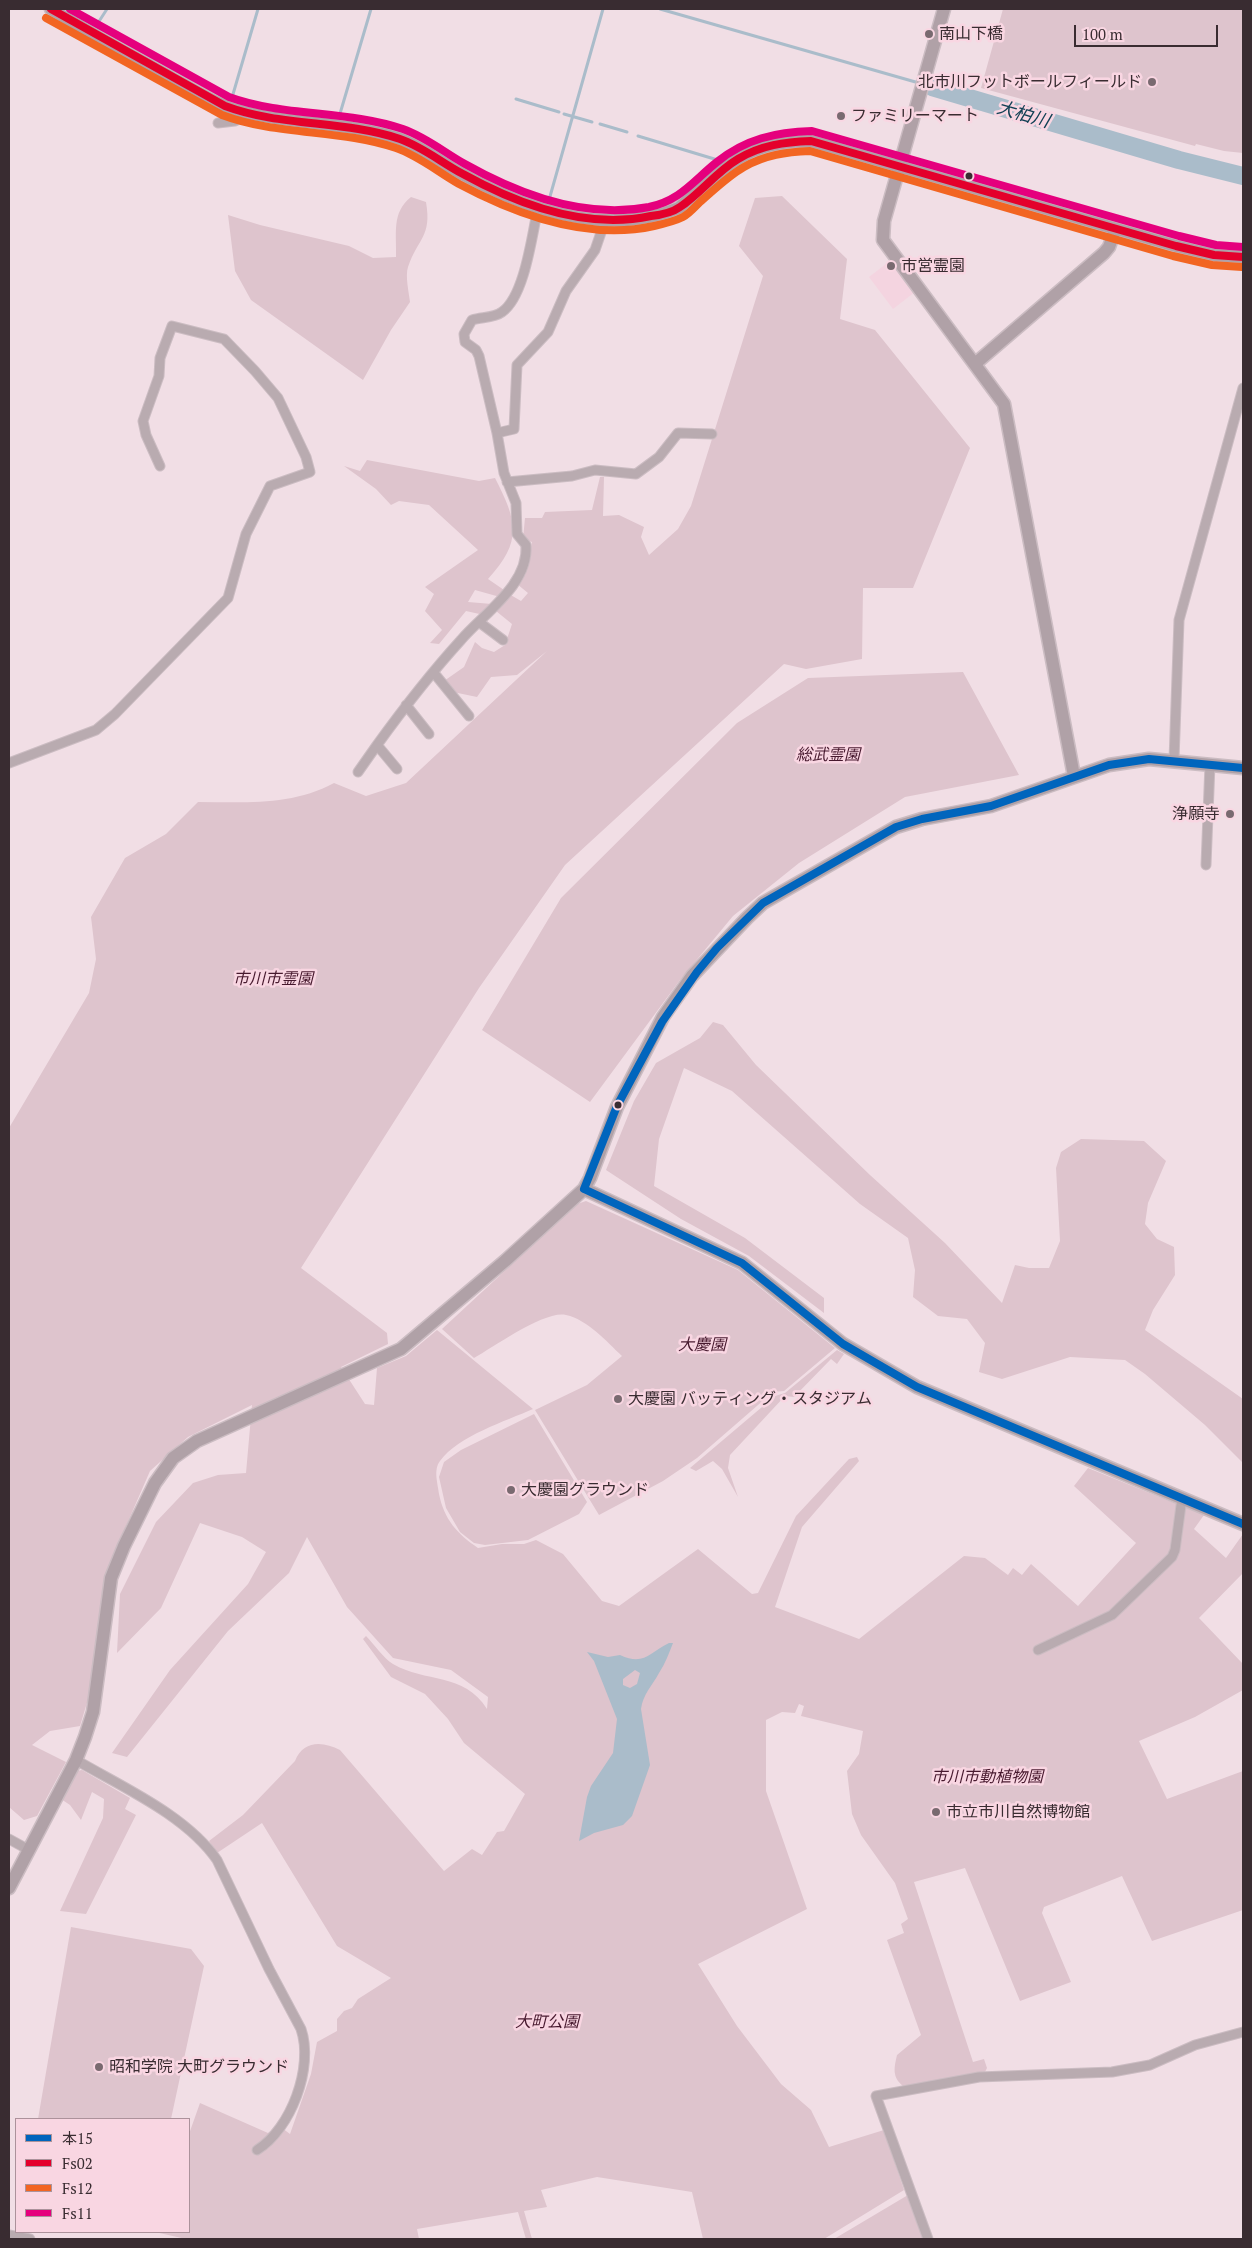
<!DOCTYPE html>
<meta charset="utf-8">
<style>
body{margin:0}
#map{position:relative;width:1252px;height:2248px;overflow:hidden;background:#f1dee5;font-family:"PT Serif","Noto Sans JP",serif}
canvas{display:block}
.frame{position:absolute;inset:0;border:10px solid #392c31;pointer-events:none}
.legend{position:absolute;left:15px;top:2118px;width:175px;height:115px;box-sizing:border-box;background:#f9d6e2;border:1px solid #ac929b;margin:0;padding:6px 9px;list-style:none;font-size:15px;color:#392c31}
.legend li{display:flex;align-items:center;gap:10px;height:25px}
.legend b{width:25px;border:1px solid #ac929b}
.scale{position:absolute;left:1074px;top:25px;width:144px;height:22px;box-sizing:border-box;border:2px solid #392c31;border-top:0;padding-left:6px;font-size:15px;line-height:18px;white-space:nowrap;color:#392c31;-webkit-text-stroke:4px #f9d6e2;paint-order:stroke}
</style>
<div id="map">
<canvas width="1252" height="2248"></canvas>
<div class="frame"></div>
<ul class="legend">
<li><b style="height:6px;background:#0065bd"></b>本15</li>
<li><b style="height:6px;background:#e4002b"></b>Fs02</li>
<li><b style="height:6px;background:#f26522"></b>Fs12</li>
<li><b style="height:6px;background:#e5007d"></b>Fs11</li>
</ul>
<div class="scale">100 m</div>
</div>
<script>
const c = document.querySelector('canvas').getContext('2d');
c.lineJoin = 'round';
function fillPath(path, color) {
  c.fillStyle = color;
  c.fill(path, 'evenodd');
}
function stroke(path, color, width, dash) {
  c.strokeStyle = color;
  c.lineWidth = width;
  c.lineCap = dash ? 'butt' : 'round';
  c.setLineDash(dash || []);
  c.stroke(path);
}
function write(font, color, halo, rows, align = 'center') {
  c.font = font + ' "PT Serif","Noto Sans JP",serif';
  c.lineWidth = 5;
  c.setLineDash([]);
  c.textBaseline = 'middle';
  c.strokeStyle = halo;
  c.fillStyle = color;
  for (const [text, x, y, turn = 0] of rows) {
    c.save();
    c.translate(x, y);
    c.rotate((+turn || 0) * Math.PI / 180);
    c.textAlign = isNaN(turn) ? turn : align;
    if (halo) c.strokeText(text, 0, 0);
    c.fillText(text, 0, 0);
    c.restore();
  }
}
fillPath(new Path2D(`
 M891,260L915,292L893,309L869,277Z`), '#f4d4e0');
fillPath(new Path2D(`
 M1003,9H1243V153L1224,151L1196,144L1195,146L981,88Z
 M782,196L847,259L840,319L875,330L970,448L913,588H863L862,659L806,669L784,664L565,865L479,988L301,1268L387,1333L388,1344L341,1367L365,1404L374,1405L377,1368L406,1356L437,1330L533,1409C506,1421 458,1436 440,1461C433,1470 438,1484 439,1494C444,1519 457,1534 478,1548L502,1544H524L536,1540L563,1554L602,1601L619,1606L698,1549L752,1594L758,1593L796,1516L849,1459L857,1457L859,1461L802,1527L775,1607L859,1639L964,1556L985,1558L1008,1575L1013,1568L1022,1575L1031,1564L1078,1606L1136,1543L1074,1486L1088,1468L1204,1515L1194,1529L1226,1558L1243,1534V1573L1199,1618L1243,1664V1690L1195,1717L1139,1741L1167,1799L1243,1771V1910L1152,1941L1122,1876L1044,1907L1042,1913L1071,1982L1020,2001L965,1868L914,1882L973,2062L984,2059L987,2068L985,2072L979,2073L903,2086C892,2077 894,2068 897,2055L921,2035L887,1940L904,1933L901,1924L908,1919L895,1883L861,1835L852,1814L847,1771L859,1754L863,1731L801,1716L804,1706L799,1704L795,1713L782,1712L766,1720V1791L807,1909L698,1964L737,2026L781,2084L811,2110L829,2147L884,2130L904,2190L824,2239H703L692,2192L597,2177L541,2190L547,2207L524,2211L532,2239H526L518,2212L417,2229L419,2239H186L155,2232H189V2134L200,2103L268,2133L278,2125L290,2134L311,2074L317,2042L337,2031V2019L344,2011L352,2008L358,1999L391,1978L337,1946L262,1823L217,1853L209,1841L243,1815L295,1761C303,1740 323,1741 340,1750L444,1871L472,1849L482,1855L497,1832L504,1831L525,1794L464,1743L448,1719L425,1694L391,1677L363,1639L366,1636C374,1644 383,1658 393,1664C425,1683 464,1672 487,1709L488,1697L451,1670L393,1658L347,1607L307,1537L289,1573L228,1631L127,1757L112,1753L170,1670L248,1584L266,1552L242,1537L200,1523L161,1608L117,1653L120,1594L156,1522L193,1483L218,1475L246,1473L252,1405L188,1437L150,1471L106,1572L89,1696L80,1726L50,1731L32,1745L66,1762L37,1816L24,1820L9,1807V1128L89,993L96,959L91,917L125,858L166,834L198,802C245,802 292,806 334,783L366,796L406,783L547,651L517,675L491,677L477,697L453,692L444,681L464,667L475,642L482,648L494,652L505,645L512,624L496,611L509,594L521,601L528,593L517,584L525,575L532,542L523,539L525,518H542L545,512L592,510L600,477H604L603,516L619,515L644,527L641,537L649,555L678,529L691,506L763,276L739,246L755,198Z
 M411,197L426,202C432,237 418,238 408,267C405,276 409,293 410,302L391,330L363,380L251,300L235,271L228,215L260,225L349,246L373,258L396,257C397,234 391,213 411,197Z
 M367,460L479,481L495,478C517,521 523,541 488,579L504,590L500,597L475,590L468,602L492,604L484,615L466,611L439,644L430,643L442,630L425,611L434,594L425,587L478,550L429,505L399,501L391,505L376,489L344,466L360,471Z
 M963,672L1019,775L905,797L799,863L733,916L680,980L590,1102L482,1030L561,898L737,723L808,678Z
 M713,1022L723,1025L756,1065L870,1175L945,1243L1002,1303L1015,1265L1029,1268H1049L1060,1241L1056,1168L1061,1152L1081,1139L1144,1141L1166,1161L1148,1203L1145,1224L1157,1239L1174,1247L1175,1275L1153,1310L1145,1330L1243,1399V1463L1205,1425L1145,1374L1125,1360L1070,1357L1002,1379L979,1372L985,1343L967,1319L938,1316L913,1297L915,1270L908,1238L860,1204L732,1091L684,1068L659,1139L654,1186L745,1238L824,1298V1313L749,1256L681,1219L606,1170L634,1101L656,1063L700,1038Z
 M586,1201L738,1270L835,1348L784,1391L773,1392L697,1458L663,1481L599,1515L535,1410L587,1385L622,1356C606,1341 588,1320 566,1315C545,1310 494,1347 474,1358L442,1329L577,1204Z
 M837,1350L844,1354L837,1364L831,1359L794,1397L785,1396L730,1455L728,1468L738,1497L722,1469L713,1461L696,1471L690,1468L775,1396L785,1393Z
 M534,1414L587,1502L579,1514L528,1540L485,1545L474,1543L460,1532L446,1508L439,1477L444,1462L461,1450Z
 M82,1770L130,1798L125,1809L136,1815L86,1914L60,1911L103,1818L104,1799L92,1792L81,1820L70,1805L61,1799L76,1771Z
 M71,1927L191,1949L204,1966L171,2119H38Z
 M908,2195L925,2239H834Z`), '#dec4cd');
fillPath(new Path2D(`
 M669,1643H673C669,1653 665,1664 659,1673C652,1686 643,1694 641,1709L650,1765L632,1816L623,1825L594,1833L579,1841L587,1797L591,1786L613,1753L617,1719L594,1661L587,1652L608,1657L620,1655C644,1666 649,1653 669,1643ZM635,1670L640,1673L637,1684L630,1688L623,1685V1679Z`), '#aabcca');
stroke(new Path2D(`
 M660,9L919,83
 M96,26L107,9
 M925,85L932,87
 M516,99L559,112
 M231,101L258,9
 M564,114L592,122
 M339,117L371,9
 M600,124L627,132
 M638,136L721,161
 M549,200L603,9`), '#aabcca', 3);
stroke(new Path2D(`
 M932,87L1179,160L1243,176`), '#aabcca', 18);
const street = new Path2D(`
 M218,123L235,121L248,113
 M497,433L479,356L476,350L465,342L464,334L472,320C482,317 494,318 502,312C525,296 532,234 538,208
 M507,482L572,476L595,470L636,474L659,457L678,433L712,434
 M479,622L503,640
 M434,673L469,716
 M406,705L429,734
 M1174,760L1179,620L1243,388
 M9,763L96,730L115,714L228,598L246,534L270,486L310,472L306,457L278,398L255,371L224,339L172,326L160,358L159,376L143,421L146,435L160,466
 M397,769L377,745C403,709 431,673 461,640C483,614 529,585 526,545L517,534L516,503L504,473L497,433L514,429L517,365L548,332L566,291L595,250L605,221
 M358,772L377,745
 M1206,865L1210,764
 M1038,1650L1112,1615L1172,1557L1175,1550L1182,1498
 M76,1760C122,1787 186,1815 217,1860L269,1969L301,2029C314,2067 291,2129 257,2150
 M9,1839L29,1850
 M9,2235L30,2239
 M928,2239L876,2096L979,2077L1112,2072L1150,2065L1195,2045L1243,2032`);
const secondary = new Path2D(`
 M51,9C90,33 131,55 172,78C191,88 212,102 233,109C287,125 346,121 400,139C422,147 442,163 462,174C527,210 607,237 679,208C726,167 744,141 811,141L1176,246L1214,255L1243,257
 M944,9L884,221L883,240L1004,404L1074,776
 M976,363L1104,253L1109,247L1115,230
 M584,1189L742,1263L843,1344L917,1387L1243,1524
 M9,1888L76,1760L85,1737L93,1712L111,1578L124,1546L155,1483L173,1458L197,1441L401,1349L505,1261L584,1189L590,1178L617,1107L663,1017L692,976L747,918L763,903L896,827L922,819L991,806L1109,765L1149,759L1243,768`);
stroke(street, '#cbbcc2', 11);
stroke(secondary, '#cbbcc2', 15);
stroke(street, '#b9abb0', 9);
stroke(secondary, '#b0a1a7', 12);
stroke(new Path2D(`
 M584,1189L617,1106L662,1022L697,972L717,948L763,903L896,827L922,819L991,806L1109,765L1149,759L1243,768
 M584,1189L742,1263L843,1344L917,1387L1243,1524`), '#0065bd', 8);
stroke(new Path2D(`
 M51,9L225,106C281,127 344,120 400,139C423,147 442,163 463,174C519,205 586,230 651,216C660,215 673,212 680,207C701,193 716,172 738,159C761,145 785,142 811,141L1176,246L1214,255L1243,257`), '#e4002b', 8);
stroke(new Path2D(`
 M46,18L222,115C278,136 340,129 396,148C419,156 438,172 459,184C517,215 587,241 654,226C663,224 675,221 683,217C689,214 695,207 700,202C714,190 728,176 744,167C765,155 786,152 810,151L1173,256L1212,265L1242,267`), '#f26522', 8);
stroke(new Path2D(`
 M70,9L229,97C284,117 347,110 403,129C426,137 445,153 465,164C520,195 586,219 649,207C681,200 693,181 717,162C745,139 776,132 812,131L1179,236L1216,245L1243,247`), '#e5007d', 8);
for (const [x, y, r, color] of [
 [929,34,5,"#796a70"],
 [1152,82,5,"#796a70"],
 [841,116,5,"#796a70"],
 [969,176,4.5,"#392c31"],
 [891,266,5,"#796a70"],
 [1230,814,5,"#796a70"],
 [618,1105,4.5,"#392c31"],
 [618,1399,5,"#796a70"],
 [511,1490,5,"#796a70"],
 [936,1812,5,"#796a70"],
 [99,2067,5,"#796a70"]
]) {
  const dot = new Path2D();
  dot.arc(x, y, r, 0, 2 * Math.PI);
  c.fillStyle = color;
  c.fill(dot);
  stroke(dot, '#f9d6e2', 2);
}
write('16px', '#392c31', '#f9d6e2', [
 ["南山下橋",939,34],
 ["北市川フットボールフィールド",1142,82,"right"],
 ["ファミリーマート",851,116],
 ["市営霊園",901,266],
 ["浄願寺",1220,814,"right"],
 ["大慶園 バッティング・スタジアム",628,1399],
 ["大慶園グラウンド",521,1490],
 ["市立市川自然博物館",946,1812],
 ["昭和学院 大町グラウンド",109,2067]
], 'left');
write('italic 16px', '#46182d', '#f9d6e2', [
 ["総武霊園",828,755],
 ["市川市霊園",273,979],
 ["大慶園",702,1345],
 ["市川市動植物園",987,1777],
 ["大町公園",547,2022]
]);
write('italic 18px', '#114054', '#f9d6e2', [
 ["大柏川",1023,115,16]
]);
</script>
